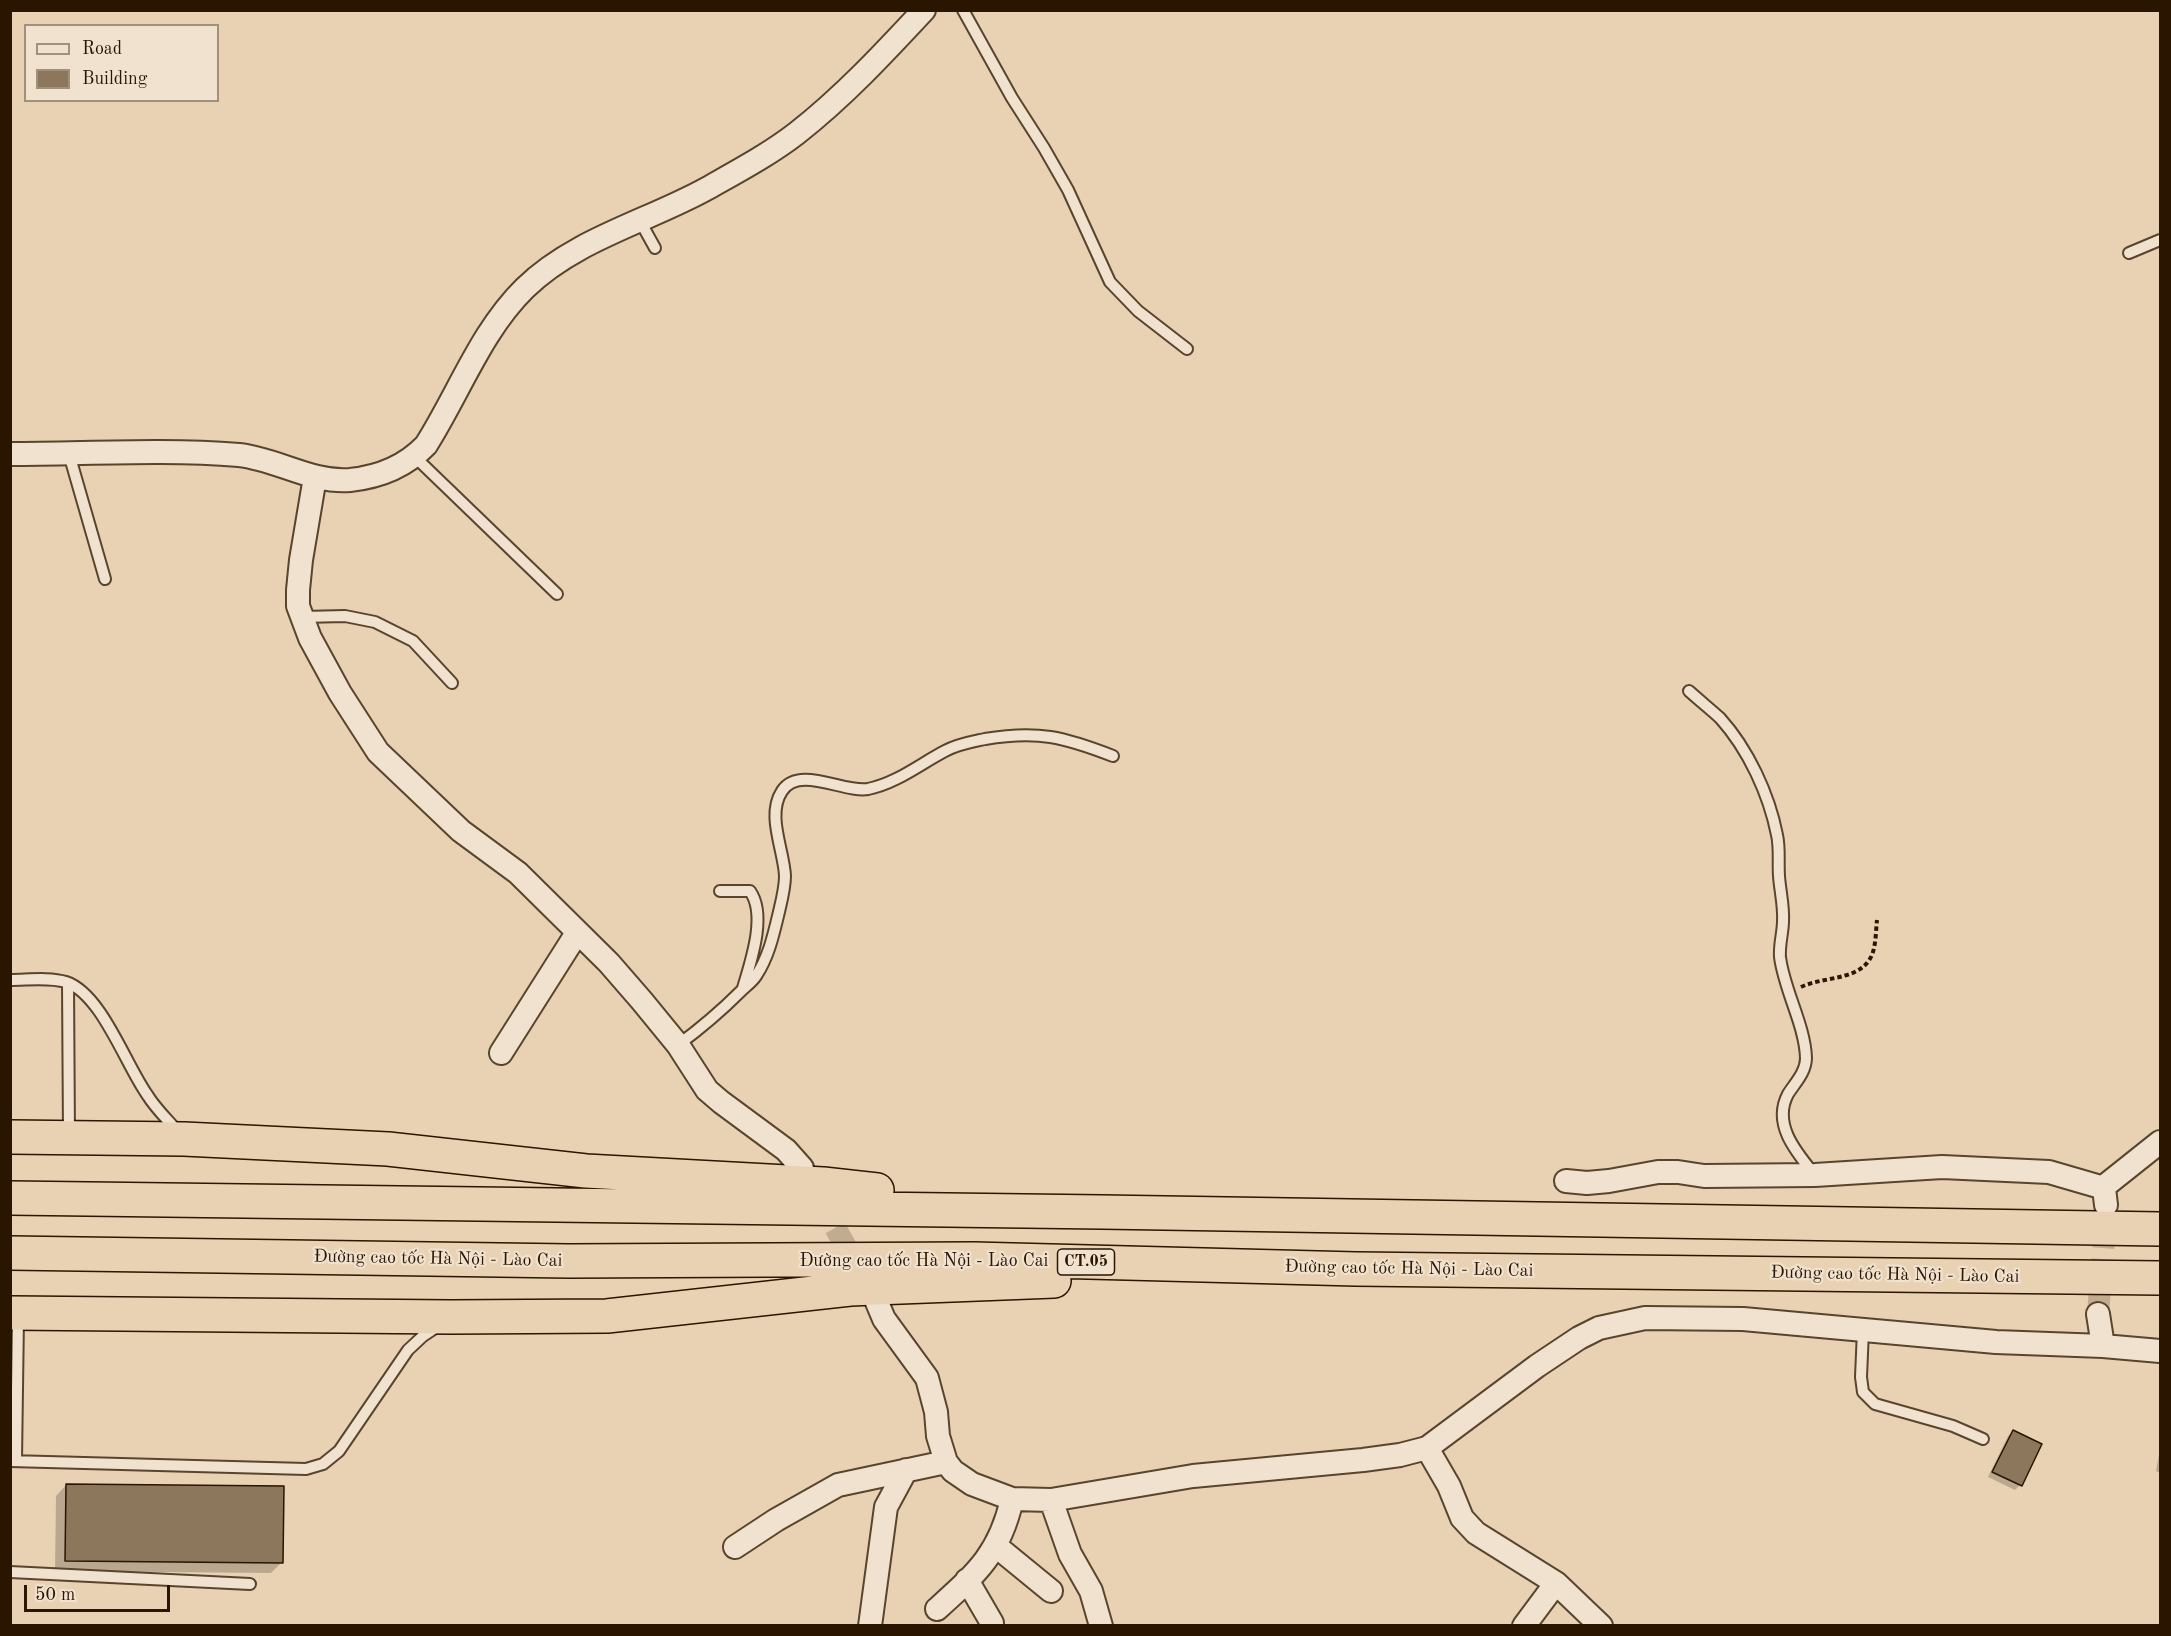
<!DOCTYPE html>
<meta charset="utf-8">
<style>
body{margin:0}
#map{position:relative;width:2171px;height:1636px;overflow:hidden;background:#e8d2b3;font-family:"Old Standard TT",serif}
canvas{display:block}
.frame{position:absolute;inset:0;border:12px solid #291500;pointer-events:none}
.legend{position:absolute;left:24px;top:24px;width:195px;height:78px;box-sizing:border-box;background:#f0e2ce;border:2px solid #a0907c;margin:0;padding:8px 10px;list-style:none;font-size:18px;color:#291500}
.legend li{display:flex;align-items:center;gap:12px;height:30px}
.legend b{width:30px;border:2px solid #a0907c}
.scale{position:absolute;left:24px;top:1585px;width:146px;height:27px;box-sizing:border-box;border:3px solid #291500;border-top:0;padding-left:8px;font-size:18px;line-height:21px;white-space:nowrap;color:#291500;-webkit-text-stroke:4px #f0e2ce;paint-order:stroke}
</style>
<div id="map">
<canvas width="2171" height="1636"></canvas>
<div class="frame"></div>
<ul class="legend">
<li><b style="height:8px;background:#f0e2ce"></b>Road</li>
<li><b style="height:16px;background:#8c775d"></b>Building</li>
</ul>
<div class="scale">50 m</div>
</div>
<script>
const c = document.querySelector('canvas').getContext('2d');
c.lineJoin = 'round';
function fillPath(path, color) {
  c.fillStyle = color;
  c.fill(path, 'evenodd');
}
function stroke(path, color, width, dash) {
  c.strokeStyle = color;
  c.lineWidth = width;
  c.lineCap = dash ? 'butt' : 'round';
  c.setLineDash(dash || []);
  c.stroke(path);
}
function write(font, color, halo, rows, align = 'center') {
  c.font = font + ' "Old Standard TT",serif';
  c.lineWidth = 4.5;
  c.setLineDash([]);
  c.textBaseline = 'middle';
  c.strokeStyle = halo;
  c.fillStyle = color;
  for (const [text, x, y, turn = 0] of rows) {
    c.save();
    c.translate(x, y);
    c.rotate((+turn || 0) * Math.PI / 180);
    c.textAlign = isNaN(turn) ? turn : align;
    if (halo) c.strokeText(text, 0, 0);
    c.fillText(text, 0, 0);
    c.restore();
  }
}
fillPath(new Path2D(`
 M2013,1431L2040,1444L2020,1485L2015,1490L1988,1477L2008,1436Z
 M2160,1449V1473L2156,1471Z
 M66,1485L281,1563L271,1573L55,1571L56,1496Z`), '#0003');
const building = new Path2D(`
 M2013,1430L2042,1444L2022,1486L1992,1472Z
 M66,1484L284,1486L283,1563L65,1561Z`);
fillPath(building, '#8c775d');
stroke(building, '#291500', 1.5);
stroke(new Path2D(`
 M819,1199L859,1270
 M2098,1314L2106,1214`), '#c2ac8f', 22, [22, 11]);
const lane = new Path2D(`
 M963,10L1012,98L1044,148L1068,190L1110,282L1138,311L1187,349
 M640,221L655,248
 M2129,253L2160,240
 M69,454L105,579
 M415,457L557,594
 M302,617L345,616L375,622L413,641L452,683
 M1689,691C1699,700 1710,709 1720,718C1748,749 1769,794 1777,835C1780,848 1778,862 1779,876C1780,891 1784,906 1783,921C1783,933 1779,944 1780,957C1784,990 1805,1025 1806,1058C1806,1072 1795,1083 1788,1094C1772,1124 1796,1152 1814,1174
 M720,891H750C767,915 751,961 743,988
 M10,980C28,980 49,977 66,982C102,994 126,1066 148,1096C156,1109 168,1120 178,1132
 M68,983L69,1136
 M678,1045C701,1028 719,1013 740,992C745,987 752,982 756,976C768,958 773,937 778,916C781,903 785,889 785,876C784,850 766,815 782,791C799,765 844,793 868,789C897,783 920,764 945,751C958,744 971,742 985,739C1038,730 1064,737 1113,756
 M1863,1330L1861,1377L1863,1392L1875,1404L1953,1426L1983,1439
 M10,1461L306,1469L323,1464L339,1451L408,1350L423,1336L438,1326
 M16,1461L18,1317
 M10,1572L250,1584`);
const street = new Path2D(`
 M10,454C86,454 163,449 239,455C277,459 311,483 350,480C379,477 406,466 426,445C459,393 481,331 525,288C575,239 649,221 708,188C738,171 770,154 797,133C843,97 884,53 924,10
 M315,477L301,560L298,590V606L310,638L340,693L378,752L461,831L518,873L609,963L642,1001L678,1045L707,1090L721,1102L786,1150L802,1168
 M501,1053L577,933
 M1566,1181L1587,1183L1609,1181L1658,1172H1678L1704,1176L1815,1175L1942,1167L2049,1172L2104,1188
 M2106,1205L2104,1188L2106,1185L2160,1142
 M876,1300L884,1319L927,1378L936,1412L938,1436L946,1462L953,1471L972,1484L1012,1499L1051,1500L1193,1476L1363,1460L1400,1455L1427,1448L1537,1366L1579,1338L1599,1328L1645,1318L1743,1319L1996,1342L2103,1346L2160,1351
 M2098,1314L2103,1346
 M1427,1448L1449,1486L1462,1518L1476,1533L1556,1583L1601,1626
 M1051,1500L1070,1554L1091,1591L1101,1626
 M996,1546L1051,1591
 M735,1547L776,1520L838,1485L946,1462
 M967,1580L992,1623
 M937,1609C977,1573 1000,1553 1012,1499
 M870,1626L886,1507L906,1470
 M1524,1626L1556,1583`);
const highway = new Path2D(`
 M10,1137L184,1139L388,1149L586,1171L823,1184L877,1190
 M10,1198L1102,1212L2160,1229
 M10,1253L569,1261L974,1259L1356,1269L2160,1278
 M10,1313L451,1317L607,1316L850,1289L1054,1281`);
stroke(lane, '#59442d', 14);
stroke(street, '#59442d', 26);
stroke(highway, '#291500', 36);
stroke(new Path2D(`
 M1801,987C1826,975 1867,982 1874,948C1876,939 1876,929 1877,920`), '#291500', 4, [4.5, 3]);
stroke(lane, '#f0e2ce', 10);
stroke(street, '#f0e2ce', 22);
stroke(highway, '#e8d2b3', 33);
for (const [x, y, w] of [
 [1086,1262,57]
]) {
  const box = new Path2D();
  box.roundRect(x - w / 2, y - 13, w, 26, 4.5);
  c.fillStyle = '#f0e2ce';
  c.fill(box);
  stroke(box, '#291500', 1.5);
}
write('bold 16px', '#291500', null, [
 ["CT.05",1086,1262]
]);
write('18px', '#291500', '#f0e2ce', [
 ["Đường cao tốc Hà Nội - Lào Cai",438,1259,1],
 ["Đường cao tốc Hà Nội - Lào Cai",924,1261],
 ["Đường cao tốc Hà Nội - Lào Cai",1409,1269,1],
 ["Đường cao tốc Hà Nội - Lào Cai",1895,1275,1]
]);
</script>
